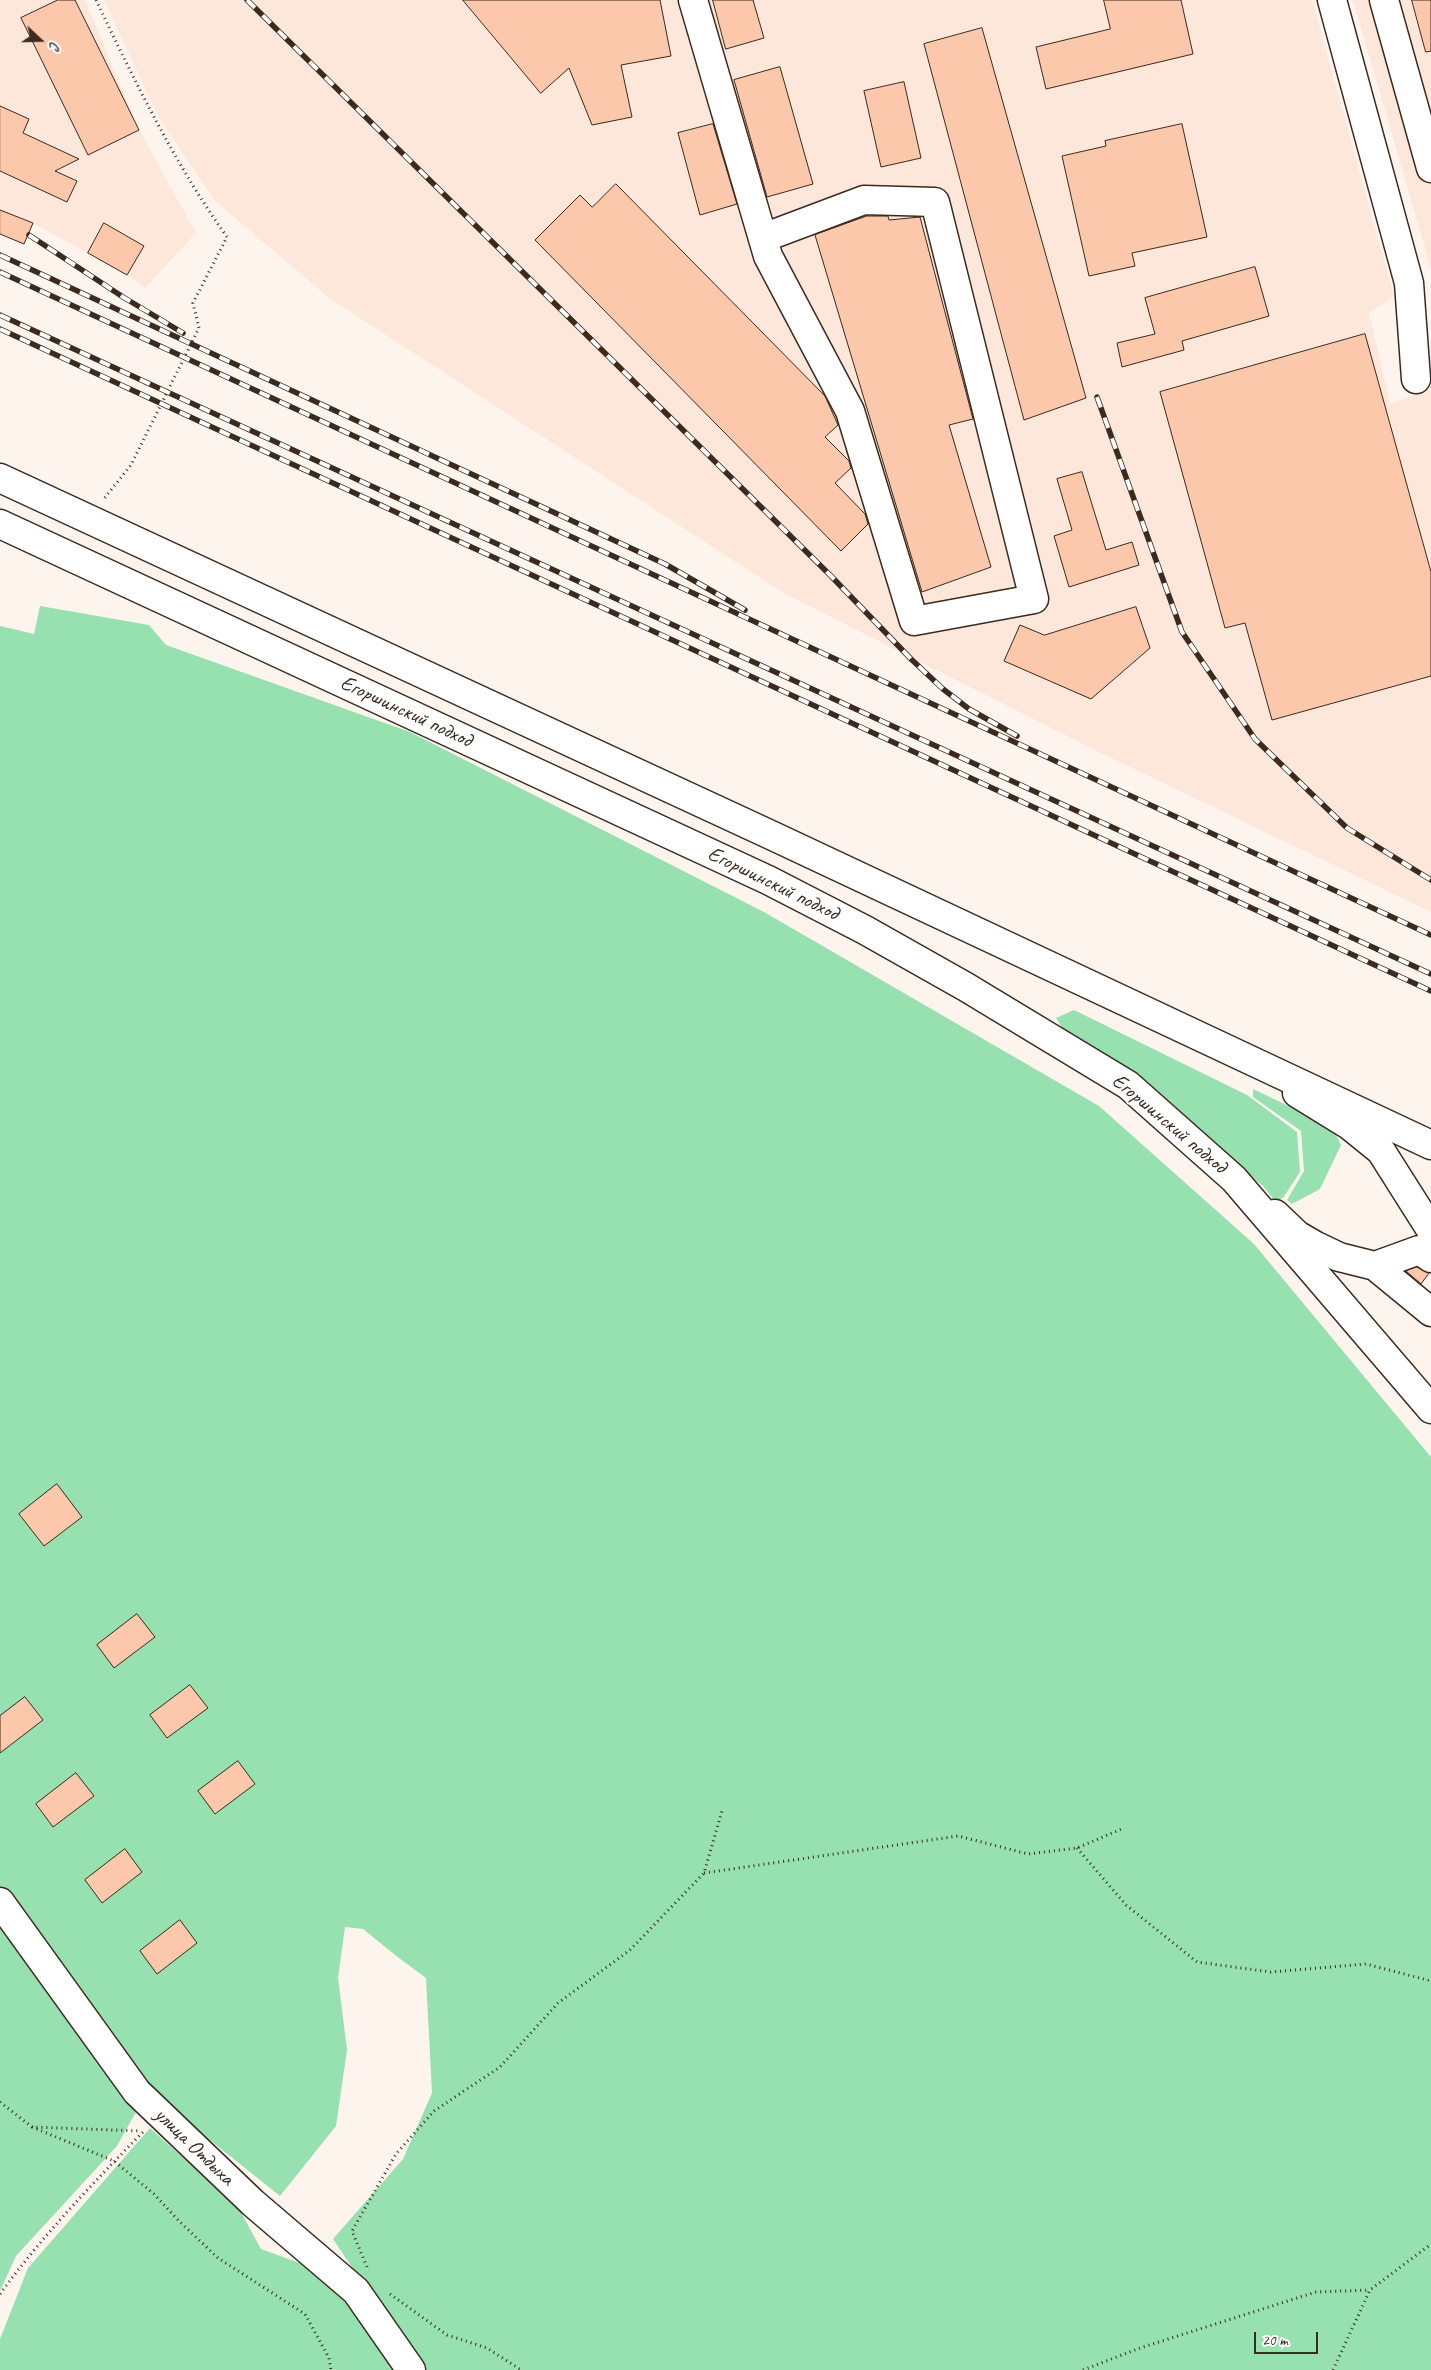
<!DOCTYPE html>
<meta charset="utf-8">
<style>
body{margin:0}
#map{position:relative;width:1431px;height:2370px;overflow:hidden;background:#fef4ee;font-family:Caveat,sans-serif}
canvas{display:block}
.north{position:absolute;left:15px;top:15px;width:50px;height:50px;-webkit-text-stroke:4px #fff;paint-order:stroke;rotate:111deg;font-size:14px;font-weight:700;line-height:20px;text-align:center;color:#3b2a1e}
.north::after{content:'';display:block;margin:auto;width:18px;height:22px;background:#3b2a1e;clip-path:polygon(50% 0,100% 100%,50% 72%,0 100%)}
.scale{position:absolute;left:1254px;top:2332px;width:64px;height:22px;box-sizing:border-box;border:2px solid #3b2a1e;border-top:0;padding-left:6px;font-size:15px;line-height:18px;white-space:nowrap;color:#3b2a1e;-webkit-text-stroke:4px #fff;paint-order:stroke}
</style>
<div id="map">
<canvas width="1431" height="2370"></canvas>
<div class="north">С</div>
<div class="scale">20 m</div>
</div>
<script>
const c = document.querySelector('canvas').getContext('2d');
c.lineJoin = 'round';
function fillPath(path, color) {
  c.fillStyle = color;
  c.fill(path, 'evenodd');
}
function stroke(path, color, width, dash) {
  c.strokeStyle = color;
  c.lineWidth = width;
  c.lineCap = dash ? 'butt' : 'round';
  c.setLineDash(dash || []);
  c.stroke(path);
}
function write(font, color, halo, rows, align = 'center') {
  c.font = font + ' Caveat,sans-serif';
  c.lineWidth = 4;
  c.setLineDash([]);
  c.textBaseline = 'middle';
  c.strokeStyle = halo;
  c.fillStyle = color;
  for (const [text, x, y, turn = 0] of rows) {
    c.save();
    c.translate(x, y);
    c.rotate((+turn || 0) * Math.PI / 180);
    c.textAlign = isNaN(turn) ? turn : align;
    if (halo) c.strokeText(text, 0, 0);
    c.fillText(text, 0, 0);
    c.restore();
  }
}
fillPath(new Path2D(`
 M0,0H85L139,130L196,233L145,288L127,275L33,223L24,244L0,234Z
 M104,0H1312L1394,296L1369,313L1390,404L1431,389V912L1101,753L785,594L329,298L214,200L159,118Z
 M1353,0H1431V269Z`), '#fde7da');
fillPath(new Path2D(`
 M40,606L149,625L166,645L410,732L764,912L1099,1106L1254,1244L1431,1457V2370H425L401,2341L333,2239L403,2159L432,2093L426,1978L399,1958L363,1929L345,1927L338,1978L347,2050L336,2126L280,2196L161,2101L0,1887V626L34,634Z
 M1074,1010L1247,1095L1297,1132L1300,1172L1283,1198L1275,1201L1263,1186L1204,1137L1066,1034L1056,1018Z
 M1253,1089L1332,1127L1341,1145L1320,1189L1292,1204L1287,1200L1304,1171L1301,1131L1253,1097Z
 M0,1923L136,2112L117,2146L16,2256L0,2291Z
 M150,2128L238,2207L261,2249L330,2274L401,2370H0V2339L28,2268Z`), '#97e0af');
const building = new Path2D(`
 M58,0H75L139,130L88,155L21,18Z
 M463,0H660L671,56L621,65L632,117L592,125L569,68L541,93Z
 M713,0H753L764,38L726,49Z
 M1104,0H1181L1193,54L1046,89L1036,47L1110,29Z
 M1412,0H1431V51L1426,52Z
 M982,28L1086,398L1024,420L924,44Z
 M780,67L813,184L767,197L734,80Z
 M904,82L921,158L881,167L864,91Z
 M0,106L29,119L23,133L79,159L55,171L77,181L67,202L0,171Z
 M713,124L737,204L700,215L678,133Z
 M1182,124L1207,237L1132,253L1135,266L1089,276L1062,156L1106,146L1105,141Z
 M616,184L825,396L838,425L825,437L849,461L851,468L835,483L865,514L868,524L841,551L535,240L580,195L592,207Z
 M0,210L33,223L24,244L0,234Z
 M867,216H888L889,220L920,217L973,419L949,425L991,567L922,592L815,235Z
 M104,223L144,246L127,275L88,253Z
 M1255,267L1269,316L1182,341L1184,350L1122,367L1117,343L1155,334L1145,298Z
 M1365,334L1431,572V676L1272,720L1245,623L1225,628L1160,392Z
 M1082,472L1106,550L1132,542L1139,565L1069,587L1054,536L1072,530L1057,479Z
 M1136,607L1150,648L1091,699L1004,661L1020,625L1044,635Z
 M1417,1267L1429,1273L1421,1284L1406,1271Z
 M57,1484L82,1517L44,1546L19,1514Z
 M137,1614L155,1637L114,1668L97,1645Z
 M190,1685L208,1708L167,1738L150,1715Z
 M25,1697L43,1720L0,1753V1716Z
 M238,1761L255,1784L215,1814L198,1791Z
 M76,1773L94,1796L53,1827L36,1804Z
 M125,1849L142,1872L102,1903L85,1880Z
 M180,1920L197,1943L157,1974L140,1951Z`);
fillPath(building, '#fbc8ab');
stroke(building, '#3b2a1e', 1);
const minor = new Path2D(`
 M693,0L768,256L850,411L914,621L1034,599L935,202L864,200L763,238
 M1332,0L1409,283L1416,379
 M1384,0L1431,168
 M1297,1093L1349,1125L1381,1151L1431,1230
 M1275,1214L1297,1235L1316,1246L1339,1257L1375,1266L1419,1250L1431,1258
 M1375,1266L1431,1312
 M0,1902L137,2092L253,2203L356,2291L411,2370`);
const major = new Path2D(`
 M0,478L773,836L1431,1145
 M0,524L768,880L865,930L966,987L1128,1085L1234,1179L1431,1409`);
stroke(minor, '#3b2a1e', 31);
stroke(major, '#3b2a1e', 31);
stroke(new Path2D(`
 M96,0C135,82 175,164 227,237L193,303L199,328L131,465L103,500
 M1077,1848L1126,1905L1197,1962L1271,1972L1366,1964L1431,1981
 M704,1873L958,1836L1028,1854L1077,1848L1124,1828
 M0,2102L32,2127L141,2131
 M32,2127L114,2161L154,2194L179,2221L218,2258L305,2314L329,2358L331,2370
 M367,2267L352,2231L396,2154L434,2111L500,2067L558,2003L630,1950L704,1873L722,1811
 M0,2294C43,2235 93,2183 144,2131
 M390,2294L447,2335L487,2348L521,2370
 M1083,2370L1140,2348L1316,2292L1370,2290
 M1333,2370L1370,2290L1431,2244`), '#3b2a1e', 3, [1, 4]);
stroke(minor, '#fff', 28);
stroke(major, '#fff', 28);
const rail = new Path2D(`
 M247,0L830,575L911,659L943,689L969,709L1017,736
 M29,235L123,297L183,333
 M0,255L665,564L745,610
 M0,272L1431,935
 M0,315L1431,974
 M0,329L1431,991
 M1097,397L1182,632L1255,739L1347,828L1431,880`);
stroke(rail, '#3b2a1e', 5.5);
stroke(rail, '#fff', 4, [11]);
write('21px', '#3b2a1e', '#fff', [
 ["Егоршинский подход",406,712,25],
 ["Егоршинский подход",773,884,26],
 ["Егоршинский подход",1169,1124,40],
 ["улица Отдыха",194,2147,44]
]);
</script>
